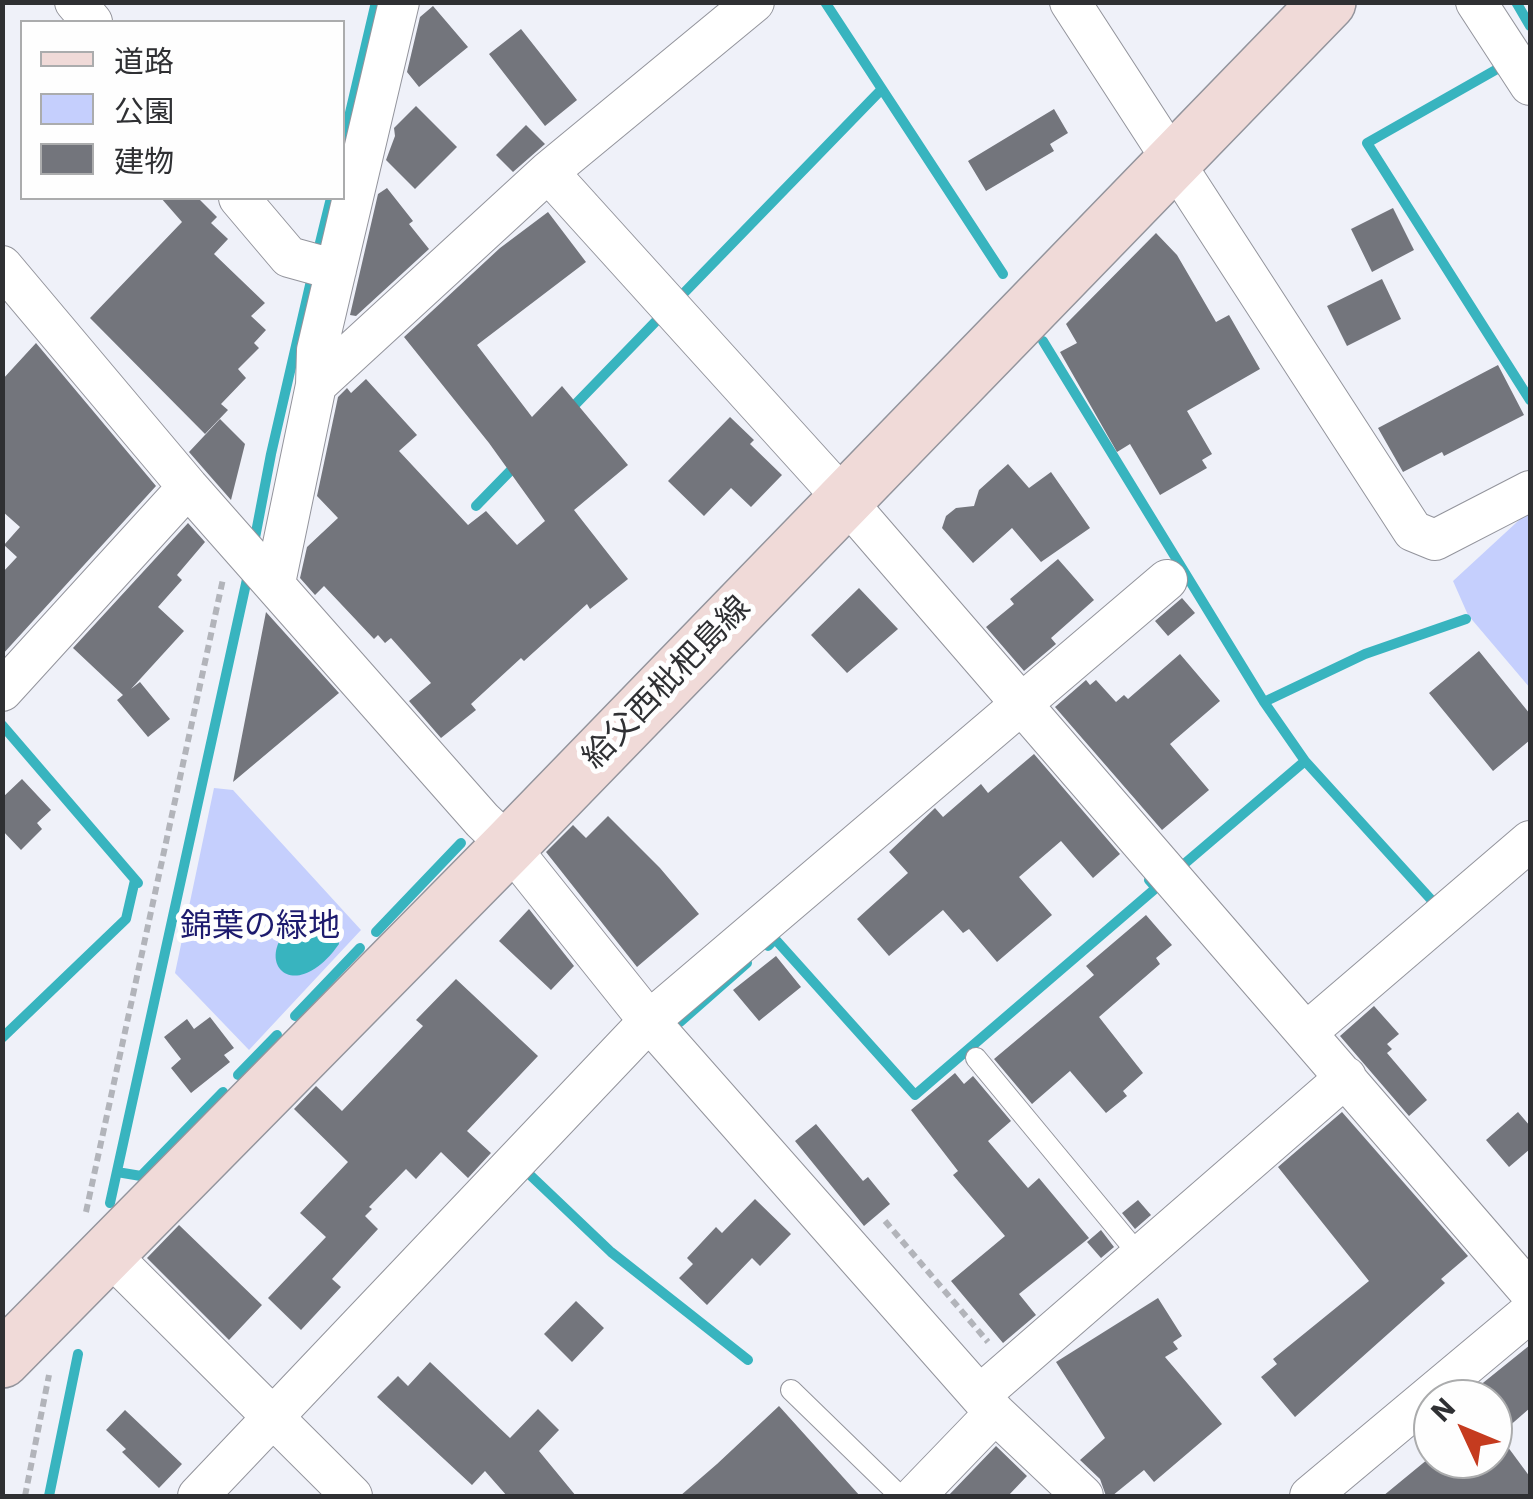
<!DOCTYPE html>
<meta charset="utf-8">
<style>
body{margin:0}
#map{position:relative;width:1533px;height:1499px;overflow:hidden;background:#eff1f9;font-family:"IBM Plex Sans","Noto Sans JP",sans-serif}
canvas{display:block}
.frame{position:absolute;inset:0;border:5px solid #2f3033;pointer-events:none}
.legend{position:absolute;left:20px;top:20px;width:325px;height:180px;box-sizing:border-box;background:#fefefe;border:2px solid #abacad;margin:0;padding:12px 18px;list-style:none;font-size:30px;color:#2f3033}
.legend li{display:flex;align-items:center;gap:20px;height:50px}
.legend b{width:50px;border:2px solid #abacad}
.north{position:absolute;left:1413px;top:1379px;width:100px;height:100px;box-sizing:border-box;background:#fefefe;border:2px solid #abacad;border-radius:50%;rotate:314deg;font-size:28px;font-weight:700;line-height:40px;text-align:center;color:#2f3033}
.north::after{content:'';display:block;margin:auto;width:35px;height:45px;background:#c53b1f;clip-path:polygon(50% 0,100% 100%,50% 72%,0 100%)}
</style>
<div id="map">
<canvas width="1533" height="1499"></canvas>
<div class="frame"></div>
<ul class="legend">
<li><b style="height:12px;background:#f0dad8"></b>道路</li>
<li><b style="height:28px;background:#c5cffd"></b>公園</li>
<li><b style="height:28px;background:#73757c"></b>建物</li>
</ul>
<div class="north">N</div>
</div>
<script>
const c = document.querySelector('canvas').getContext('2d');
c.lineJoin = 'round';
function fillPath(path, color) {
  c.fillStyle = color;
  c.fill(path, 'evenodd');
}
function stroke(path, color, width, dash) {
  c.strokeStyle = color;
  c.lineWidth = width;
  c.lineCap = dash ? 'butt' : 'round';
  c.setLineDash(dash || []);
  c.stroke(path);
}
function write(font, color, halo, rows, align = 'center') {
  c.font = font + ' "IBM Plex Sans","Noto Sans JP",sans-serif';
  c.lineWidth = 10;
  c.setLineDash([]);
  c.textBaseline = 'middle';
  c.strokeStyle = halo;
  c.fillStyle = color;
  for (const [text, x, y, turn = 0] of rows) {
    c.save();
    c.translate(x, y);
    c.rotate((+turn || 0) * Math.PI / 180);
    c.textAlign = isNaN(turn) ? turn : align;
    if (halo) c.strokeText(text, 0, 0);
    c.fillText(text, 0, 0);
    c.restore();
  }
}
fillPath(new Path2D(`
 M1530,510V688L1468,615L1453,581Z
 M214,788L233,790L361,930L249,1050L175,973Z`), '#c5cffd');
fillPath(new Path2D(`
 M305,914C321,915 337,928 339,944C291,1012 243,955 305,914Z`), '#38b4bf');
stroke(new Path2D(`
 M825,2L1003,274
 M1516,2L1530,26
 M1499,68L1367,143L1530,400
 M342,147L376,2
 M317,255L331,198
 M680,297L882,89
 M1043,341L1264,702L1305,761L1436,905
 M567,413L661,316L664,319
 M476,506L517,464
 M254,543L271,454L313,272
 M1264,702L1365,654L1466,619
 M2,725L138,883
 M1183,865L1305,761
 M376,932L461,843
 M768,946L775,939L915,1095L1156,888L1149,880
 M295,1016L360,948
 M680,1022L747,963
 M2,1038L126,919L135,880
 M238,1075L277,1035
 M117,1172L141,1176L223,1092
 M529,1174L611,1252L748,1360
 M110,1203L249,570
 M49,1496L78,1354`), '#38b4bf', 10);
fillPath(new Path2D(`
 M433,6L468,47L419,87L407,72L420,17Z
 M521,29L577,100L545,126L489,54Z
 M416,106L457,147L415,189L386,160L395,136L394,128Z
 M1054,109L1068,133L1050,144L1054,151L986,191L968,161Z
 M526,125L545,144L513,172L496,155Z
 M387,188L413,221L409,224L429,249L356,316L350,315L378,194Z
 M161,198H198L217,217L211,223L228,239L214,254L265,303L251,316L266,330L254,343L259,348L238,369L246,378L221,404L228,410L205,434L90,318L182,222Z
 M1393,208L1414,250L1372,272L1351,229Z
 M548,212L586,262L477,345L532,417L562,386L628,465L574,510L628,579L590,609L587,604L524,661L521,658L471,704L476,710L441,738L409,701L431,683L391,638L385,643L378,635L374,639L324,586L315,595L300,578L307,547L338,518L317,496L338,397L347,388L351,393L366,379L417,435L399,451L468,525L486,511L517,545L545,521L489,443L404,337L500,248Z
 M1156,233L1177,255L1216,322L1229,315L1260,369L1187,411L1212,454L1202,460L1207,468L1160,495L1130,444L1117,452L1060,352L1077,343L1066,324Z
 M1382,279L1401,319L1347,346L1327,306Z
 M36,343L156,486L2,655V573L17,557L4,545L20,527L2,511V380Z
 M1498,365L1524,415L1444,456L1442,452L1403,472L1378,428Z
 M730,417L754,440L750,444L782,475L751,507L731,488L704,516L668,481Z
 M220,419L245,444L231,500L189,452Z
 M1008,464L1029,488L1051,472L1090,528L1041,562L1012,528L973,563L942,528L946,516L956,508L974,506L979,490Z
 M188,523L205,542L177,575L182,580L158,607L184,631L131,689L140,682L170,719L148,737L117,700L123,695L73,648Z
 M1058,559L1094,600L1051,638L1056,644L1024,671L986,627L1014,604L1010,599Z
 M859,588L898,629L847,673L811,635Z
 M1182,598L1195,613L1168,636L1155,621Z
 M266,612L339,693L233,782Z
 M1479,651L1530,714V740L1493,771L1429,693Z
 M1180,654L1220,701L1170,744L1209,790L1162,830L1055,707L1086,680L1090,685L1096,680L1116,702L1124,695L1128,699Z
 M1034,754L1120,854L1093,878L1061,841L1019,877L1052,915L997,962L969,929L963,933L943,910L889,956L857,919L908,873L889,852L935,808L943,817L981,784L988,793Z
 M22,779L51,810L37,823L42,829L21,850L2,830V798Z
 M608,816L660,868L699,914L637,967L546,852L573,825L586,838Z
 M529,909L574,966L551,990L499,941Z
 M1146,915L1172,945L1156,958L1160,964L1099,1017L1143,1073L1123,1091L1127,1096L1106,1113L1070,1071L1032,1104L994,1059L1094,975L1086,966Z
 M776,956L801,987L759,1021L733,990Z
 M456,979L538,1056L467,1131L491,1153L468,1178L441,1152L416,1179L406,1169L369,1207L372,1209L365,1216L378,1229L332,1279L341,1287L301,1330L268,1298L326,1237L300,1213L348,1162L294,1109L316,1086L342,1111L423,1026L416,1020Z
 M1374,1006L1399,1034L1387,1044L1392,1049L1387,1053L1427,1100L1409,1116L1340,1036Z
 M210,1017L234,1048L224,1055L230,1062L191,1093L171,1068L181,1059L164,1037L187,1019L194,1029Z
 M955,1073L964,1084L973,1076L1011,1121L988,1141L1028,1188L1039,1178L1089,1238L1019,1294L1036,1315L1003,1343L951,1281L1005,1236L953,1175L958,1171L911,1110Z
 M1342,1112L1468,1256L1441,1279L1445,1283L1295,1417L1261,1377L1277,1364L1273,1359L1369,1281L1278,1167Z
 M1518,1112L1530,1126V1149L1509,1167L1486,1140Z
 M816,1124L863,1181L868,1177L890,1204L864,1226L795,1141Z
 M755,1199L791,1234L760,1266L752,1258L707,1305L679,1278L693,1264L687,1258L716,1227L722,1233Z
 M1138,1200L1151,1215L1135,1229L1122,1213Z
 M179,1225L262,1305L229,1340L147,1258Z
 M1101,1230L1114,1247L1101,1258L1087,1242Z
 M1158,1298L1182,1336L1173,1342L1178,1349L1165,1357L1222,1424L1154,1482L1144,1470L1112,1496H1106L1100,1479L1080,1460L1105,1438L1056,1362Z
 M576,1301L604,1328L572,1362L544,1334Z
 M1530,1345V1408L1499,1435L1530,1477V1496H1383L1428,1459H1493V1399H1463Z
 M430,1362L510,1438L538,1409L559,1430L539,1451L576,1496H507L485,1471L472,1485L377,1397L398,1376L408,1386Z
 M779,1406L860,1496H680L717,1464Z
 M125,1410L182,1464L159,1488L122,1452L126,1449L106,1430Z
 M996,1446L1027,1476L1008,1496H948Z`), '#73757c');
const service = new Path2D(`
 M976,1058L1140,1256
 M791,1390L900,1496`);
const minor = new Path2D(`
 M75,2L92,22
 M1070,2L1413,531L1435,540L1530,491
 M1476,2L1530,85
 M548,172L754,2
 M239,198L289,257L336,270
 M2,266L188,487L482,820L509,846L649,1021L995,1413L1083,1496
 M316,385L317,350L399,2
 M275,583L316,385L548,172L845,500L1530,1292
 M2,691L188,487
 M1307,1032L1530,841
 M109,1254L352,1496
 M980,1395L1346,1077
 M198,1496L649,1021L1167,580
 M915,1496L995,1413
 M1310,1496L1530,1312`);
const secondary = new Path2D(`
 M2,1360L509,846L1328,2`);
stroke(service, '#93949c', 22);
stroke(minor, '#93949c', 42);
stroke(secondary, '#93949c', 58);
stroke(new Path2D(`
 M86,1212L223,579
 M885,1221L988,1342
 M25,1496L49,1375`), '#b2b4ba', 6, [8, 5]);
stroke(service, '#fff', 20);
stroke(minor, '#fff', 40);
stroke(secondary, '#f0dad8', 55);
write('32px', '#2f3033', '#fefefe', [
 ["給父西枇杷島線",667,683,-46]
]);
write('32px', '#1d1b6e', '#fefefe', [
 ["錦葉の緑地",260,927]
]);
</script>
